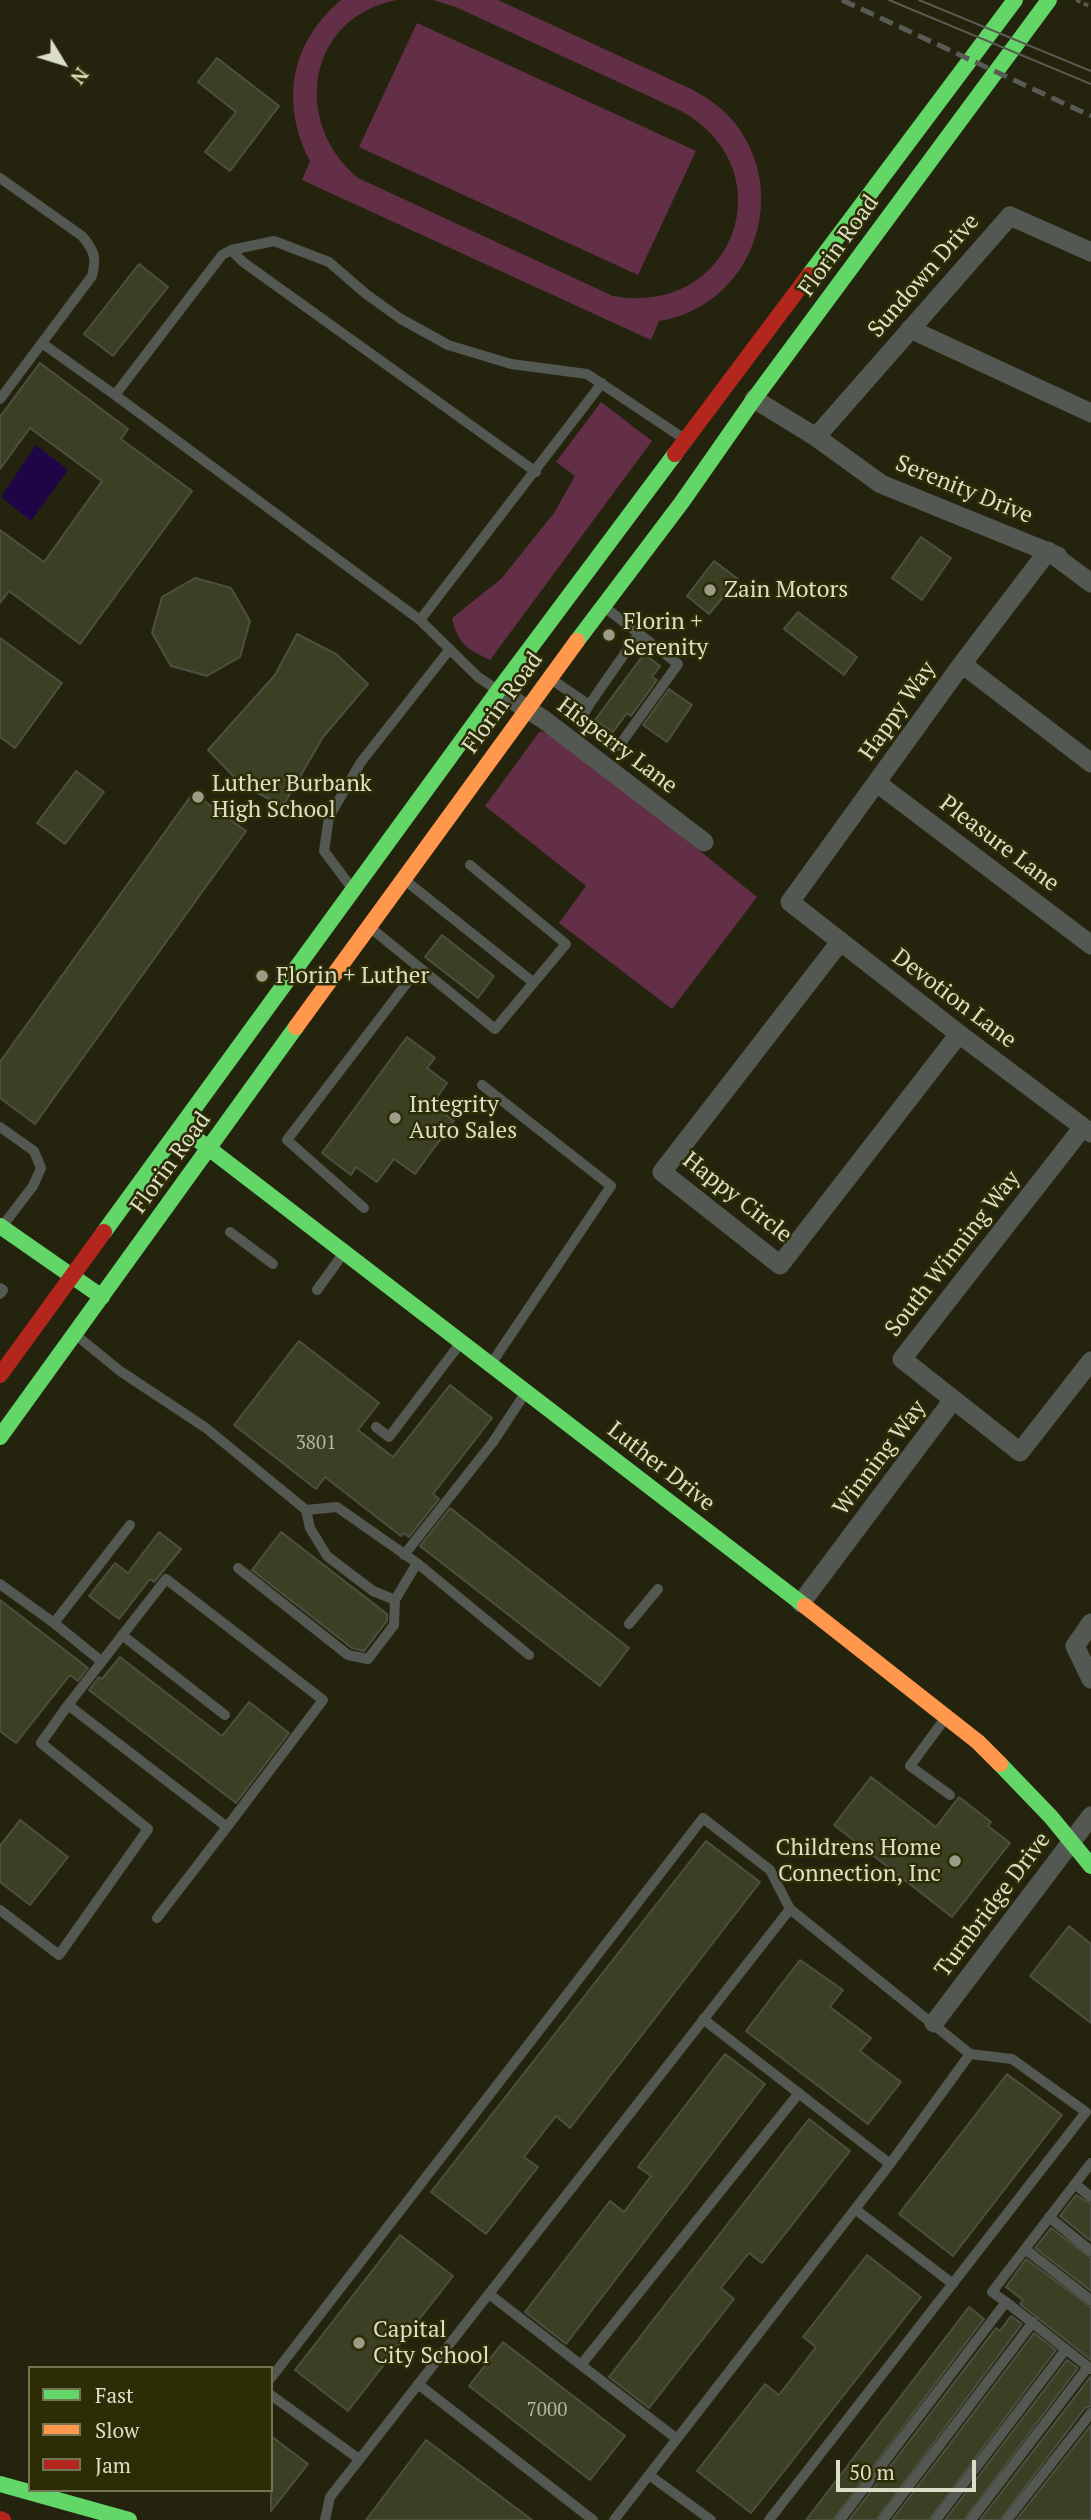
<!DOCTYPE html>
<style>
body{margin:0}
#map{position:relative;width:1091px;height:2520px;overflow:hidden;background:#24240e;font-family:"PT Serif",serif}
canvas{display:block}
.legend{position:absolute;left:28px;top:2366px;width:245px;height:126px;box-sizing:border-box;background:#2d2d05;border:2px solid #737453;margin:0;padding:9px 12px;list-style:none;font-size:21px;color:#dddec9}
.legend li{display:flex;align-items:center;gap:14px;height:35px}
.legend b{width:35px;border:2px solid #737453}
.north{position:absolute;left:28px;top:28px;width:70px;height:70px;-webkit-text-stroke:5px #2d2d05;paint-order:stroke;rotate:128deg;font-size:19px;font-weight:700;line-height:28px;text-align:center;color:#dddec9}
.north::after{content:'';display:block;margin:auto;width:24px;height:32px;background:#dddec9;clip-path:polygon(50% 0,100% 100%,50% 72%,0 100%)}
.scale{position:absolute;left:836px;top:2460px;width:140px;height:32px;box-sizing:border-box;border:4px solid #dddec9;border-top:0;padding-left:9px;font-size:21px;line-height:24px;white-space:nowrap;color:#dddec9;-webkit-text-stroke:5px #2d2d05;paint-order:stroke}
</style>
<div id="map">
<canvas width="1091" height="2520"></canvas>
<ul class="legend">
<li><b style="height:9px;background:#63d668"></b>Fast</li>
<li><b style="height:9px;background:#ff974d"></b>Slow</li>
<li><b style="height:9px;background:#b3261e"></b>Jam</li>
</ul>
<div class="north">N</div>
<div class="scale">50 m</div>
</div>
<script>
const c = document.querySelector('canvas').getContext('2d');
c.lineJoin = 'round';
function fillPath(path, color) {
  c.fillStyle = color;
  c.fill(path, 'evenodd');
}
function stroke(path, color, width, dash) {
  c.strokeStyle = color;
  c.lineWidth = width;
  c.lineCap = dash ? 'butt' : 'round';
  c.setLineDash(dash || []);
  c.stroke(path);
}
function write(font, color, halo, rows, align = 'center') {
  c.font = font + ' "PT Serif",serif';
  c.lineWidth = 5;
  c.setLineDash([]);
  c.textBaseline = 'middle';
  c.strokeStyle = halo;
  c.fillStyle = color;
  for (const [text, x, y, turn = 0] of rows) {
    c.save();
    c.translate(x, y);
    c.rotate((+turn || 0) * Math.PI / 180);
    c.textAlign = isNaN(turn) ? turn : align;
    if (halo) c.strokeText(text, 0, 0);
    c.fillText(text, 0, 0);
    c.restore();
  }
}
fillPath(new Path2D(`
 M341,0H397C307,17 291,122 358,178L613,296C733,318 788,170 681,111L456,7L433,0H498L691,89C709,99 725,109 737,126C791,198 750,307 659,321L651,340L302,180L310,161C280,103 290,43 341,0Z
 M417,23L696,151L638,275L359,147Z
 M601,402L652,441L490,660C467,649 458,644 452,618L501,579L554,513L575,476L556,462Z
 M540,731L560,738L757,897L672,1009L559,923L586,886L485,806Z`), '#622f47');
fillPath(new Path2D(`
 M36,445L68,470L31,521L1,497Z`), '#1e0546');
const building = new Path2D(`
 M217,58L279,106L230,171L205,152L236,112L198,82Z
 M139,264L168,287L113,356L84,334Z
 M40,363L128,429L121,439L192,491L80,644L9,591L0,603V530L44,562L102,481L30,428L0,469V417Z
 M921,537L951,558L922,600L892,578Z
 M714,561L738,579L709,614L687,596Z
 M195,578L231,588L250,621L240,657L207,676L171,666L152,633L162,597Z
 M798,612L857,657L844,675L784,629Z
 M297,634L336,654L368,684L323,737L283,806L242,785L208,750L275,675Z
 M0,638L62,683L15,748L0,737Z
 M644,654L660,666L652,677L657,680L631,716L627,713L613,732L595,720Z
 M669,689L692,705L667,742L643,725Z
 M76,771L104,792L65,844L37,823Z
 M193,793L246,831L35,1124L0,1098V1062Z
 M442,935L494,976L478,998L425,957Z
 M407,1037L435,1058L427,1068L447,1083L432,1105L454,1121L415,1174L394,1159L377,1182L356,1167L351,1175L322,1153Z
 M299,1341L379,1403L358,1430L393,1457L450,1385L492,1418L433,1494L439,1499L409,1537L403,1533L401,1536L325,1477L316,1489L234,1425Z
 M450,1508L629,1648L600,1686L420,1546Z
 M159,1532L181,1549L154,1582L150,1579L119,1619L89,1596L115,1563L128,1573Z
 M281,1532L387,1614V1621L364,1651L352,1648L252,1570Z
 M0,1600L88,1668L78,1681L70,1675L16,1743L0,1731Z
 M120,1657L222,1736L249,1702L289,1733L236,1803L89,1690L99,1677L102,1679Z
 M871,1777L936,1827L959,1797L991,1822L988,1826L1010,1843L952,1917L834,1825Z
 M20,1820L68,1857L30,1905L0,1882V1846Z
 M706,1841L760,1882L570,2128L556,2116L524,2157L538,2167L486,2234L431,2192Z
 M1069,1926L1091,1944V2023L1030,1976Z
 M800,1960L843,1990L830,2007L871,2038L860,2051L901,2082L868,2124L746,2031Z
 M725,2054L765,2084L566,2344L525,2312L610,2201L624,2212L651,2176L638,2167Z
 M1007,2074L1062,2115L953,2256L899,2214Z
 M809,2119L850,2151L762,2263L749,2253L721,2288L734,2299L649,2408L609,2377Z
 M1076,2195L1091,2204V2241L1060,2216Z
 M1051,2228L1091,2258V2291L1035,2248Z
 M400,2235L453,2276L348,2411L295,2370Z
 M867,2255L921,2297L751,2513L697,2471L765,2384L779,2395L816,2347L803,2337Z
 M1026,2259L1091,2307V2360L1020,2304L1023,2300L1006,2287Z
 M969,2307L984,2319L833,2520H806Z
 M1011,2316L1022,2324L876,2520H849L996,2328L1000,2331Z
 M1034,2333L1056,2350L929,2520H892Z
 M503,2342L625,2436L590,2480L469,2386Z
 M1067,2360L1078,2368L964,2520H945Z
 M1091,2376V2406L1085,2408L1000,2520H980Z
 M1091,2425V2520H1016Z
 M271,2436L308,2464L271,2511Z
 M426,2440L532,2520H366Z`);
fillPath(building, '#3b4025');
stroke(building, '#4d5040', 2);
stroke(new Path2D(`
 M1076,0L1091,7`), '#585b54', 3.5, [5, 3.5]);
stroke(new Path2D(`
 M0,178L82,236C94,250 97,258 92,276L0,399
 M231,250L243,262L536,472
 M43,344L115,395
 M420,620L602,383
 M551,679L589,705L581,719L619,746L678,664L607,609
 M496,689L478,677L420,620L115,395L222,255L231,250L274,241L329,262L366,294L401,319L448,345L511,364L587,374L683,438
 M589,705L639,633
 M406,881L534,983
 M351,887L324,851L329,817L361,762L450,649
 M372,929L495,1029L566,944L470,865
 M482,1085L611,1186L491,1364
 M0,1127L34,1151L41,1168L33,1186L4,1224
 M364,1208L287,1140L419,967
 M230,1232L273,1264
 M0,1288L3,1290L0,1294
 M317,1290L343,1254
 M76,1335L120,1371L206,1428L289,1496L306,1510L310,1528L327,1556L373,1591L395,1600L417,1563L337,1507L306,1510
 M376,1427L389,1437L459,1345
 M404,1555L493,1442L524,1395
 M417,1563L529,1655
 M238,1568L348,1655L368,1659L394,1625L395,1600
 M0,1584L54,1623
 M629,1624L658,1589
 M122,1635L225,1715
 M101,1661L54,1623L130,1525
 M944,1720L910,1766L950,1795
 M0,1910L59,1955L148,1829L41,1743L68,1705L227,1827L323,1700L166,1579L68,1705
 M157,1918L227,1827
 M703,2019L890,2164
 M1075,2184L1091,2197
 M855,2209L953,2284
 M1049,2217L1091,2251
 M1025,2249L1091,2300
 M489,2294L581,2365
 M1006,2302L1091,2369
 M271,2378L703,1818L770,1870L790,1909L970,2054L1012,2059L1086,2112L769,2520
 M418,2384L593,2520
 M271,2395L359,2459
 M677,2439L581,2365L799,2093
 M649,2475L711,2520
 M325,2520L330,2497L790,1909
 M614,2520L890,2164L970,2054
 M840,2520L1006,2302L992,2292L1091,2163
 M883,2520L1033,2322
 M936,2520L1066,2349
 M971,2520L1088,2367
 M1007,2520L1091,2413`), '#535852', 10);
stroke(new Path2D(`
 M910,329L1091,413
 M754,399L816,437L881,484L1058,556
 M816,437L1010,216L1091,252
 M1091,583L1048,551L962,664L790,902L959,1034L1091,1133
 M962,664L1091,763
 M498,691L543,719L704,842
 M877,783L1091,945
 M840,942L662,1172L780,1265L959,1034
 M1083,1127L902,1359L1020,1452L1091,1361
 M801,1603L953,1400
 M1091,1623L1075,1646L1091,1679
 M934,2023L1091,1816`), '#535852', 19);
stroke(new Path2D(`
 M809,275L1015,0
 M577,641L682,502L754,399L1049,0
 M181,1127L805,1606
 M0,1226L102,1297
 M104,1232L498,691L675,454
 M0,1437L296,1027
 M1000,1764L1051,1817L1091,1866
 M0,2484L129,2520`), '#63d668', 16);
stroke(new Path2D(`
 M296,1027L577,641
 M805,1606L978,1742L1000,1764`), '#ff974d', 16);
stroke(new Path2D(`
 M675,454L809,275
 M0,1375L104,1232
 M0,2519L3,2520`), '#b3261e', 16);
stroke(new Path2D(`
 M889,0L1091,84
 M919,0L1091,71`), '#595b54', 2);
stroke(new Path2D(`
 M842,0L1091,116`), '#595b54', 5, [14, 7]);
for (const [x, y, r, color] of [
 [710,590,7,"#9c9d88"],
 [609,635,7,"#9c9d88"],
 [198,797,7,"#9c9d88"],
 [262,976,7,"#9c9d88"],
 [395,1118,7,"#9c9d88"],
 [955,1861,7,"#9c9d88"],
 [359,2343,7,"#9c9d88"]
]) {
  const dot = new Path2D();
  dot.arc(x, y, r, 0, 2 * Math.PI);
  c.fillStyle = color;
  c.fill(dot);
  stroke(dot, '#2d2d05', 2.5);
}
write('19px', '#b4b6a0', null, [
 ["3801",316,1444],
 ["7000",547,2411]
]);
write('23px', '#dddec9', '#2d2d05', [
 ["Florin Road",839,246,-54],
 ["Sundown Drive",924,276,-49],
 ["Serenity Drive",964,490,22],
 ["Florin Road",503,703,-54],
 ["Happy Way",898,711,-55],
 ["Hisperry Lane",617,746,37],
 ["Pleasure Lane",999,844,37],
 ["Devotion Lane",954,999,37],
 ["Florin Road",171,1163,-54],
 ["Happy Circle",737,1198,38],
 ["South Winning Way",953,1254,-52],
 ["Winning Way",880,1458,-53],
 ["Luther Drive",661,1467,38],
 ["Turnbridge Drive",993,1905,-53]
]);
write('23px', '#dddec9', '#2d2d05', [
 ["Zain Motors",724,590],
 ["Florin +",623,622],
 ["Serenity",623,648],
 ["Luther Burbank",212,784],
 ["High School",212,810],
 ["Florin + Luther",276,976],
 ["Integrity",409,1105],
 ["Auto Sales",409,1131],
 ["Childrens Home",941,1848,"right"],
 ["Connection, Inc",941,1874,"right"],
 ["Capital",373,2330],
 ["City School",373,2356]
], 'left');
</script>
